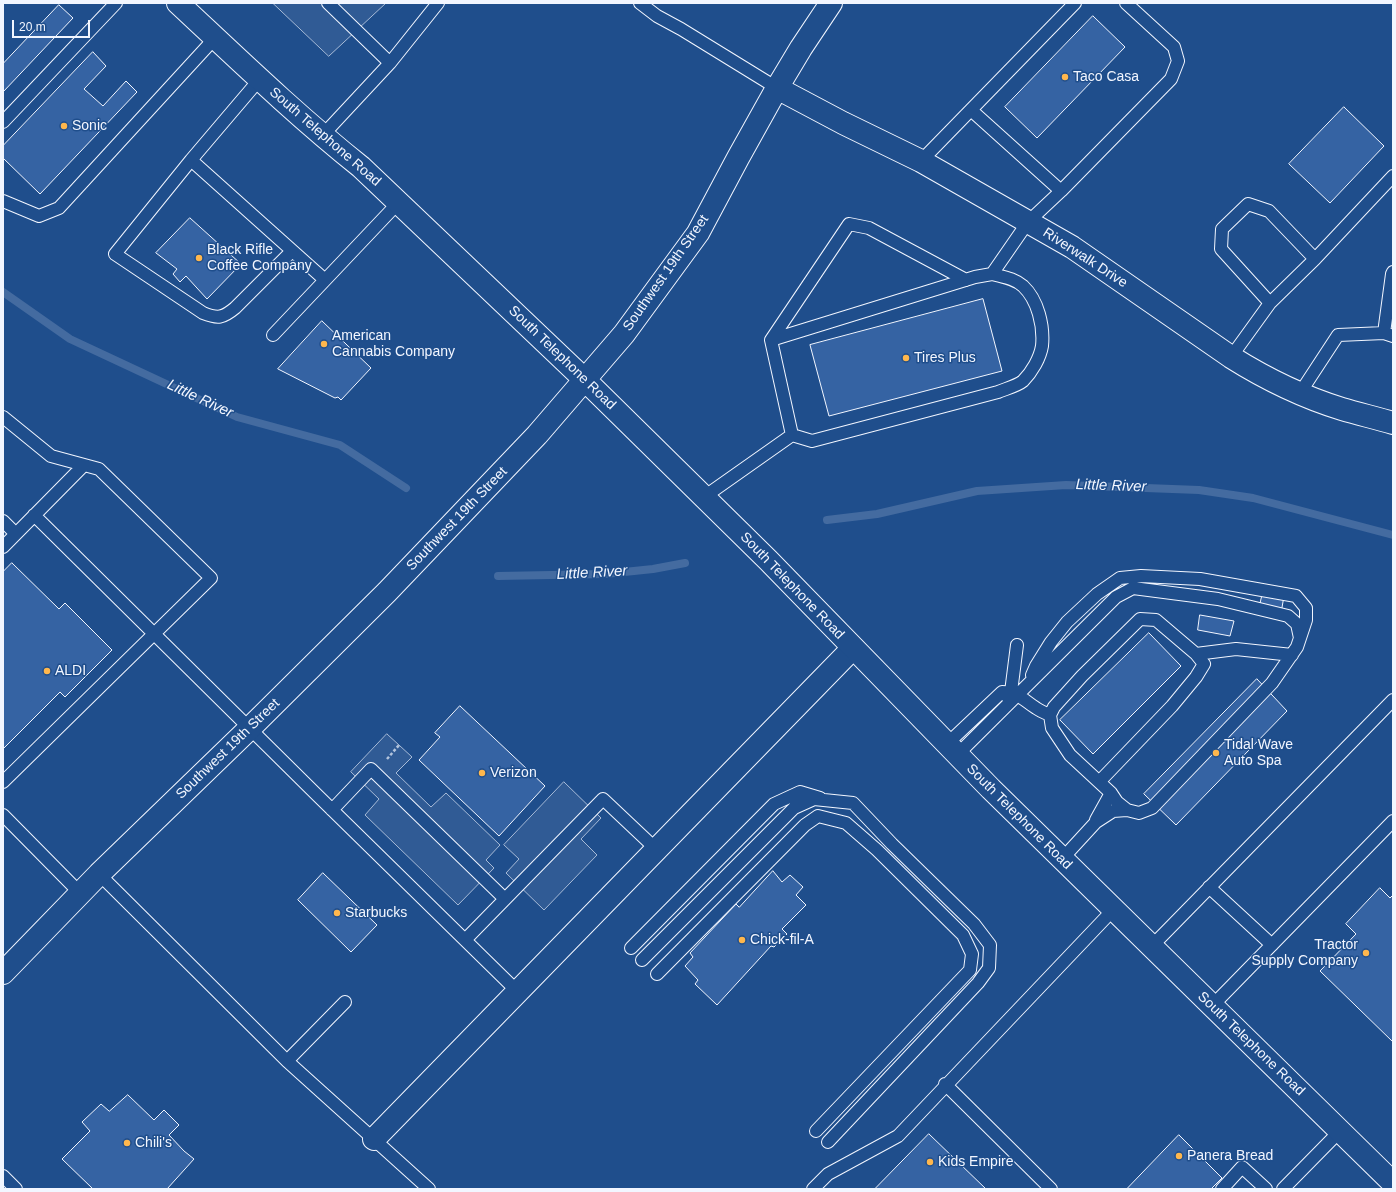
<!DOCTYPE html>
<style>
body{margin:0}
#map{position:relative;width:1396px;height:1192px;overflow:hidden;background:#1f4e8c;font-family:Helvetica,sans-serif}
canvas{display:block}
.frame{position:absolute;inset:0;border:4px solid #f2f6ff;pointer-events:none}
.scale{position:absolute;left:12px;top:20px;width:78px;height:18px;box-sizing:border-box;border:2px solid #f2f6ff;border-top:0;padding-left:5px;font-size:12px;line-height:14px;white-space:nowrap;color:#f2f6ff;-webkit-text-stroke:3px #1f4e8c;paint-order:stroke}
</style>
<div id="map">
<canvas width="1396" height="1192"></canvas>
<div class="frame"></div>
<div class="scale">20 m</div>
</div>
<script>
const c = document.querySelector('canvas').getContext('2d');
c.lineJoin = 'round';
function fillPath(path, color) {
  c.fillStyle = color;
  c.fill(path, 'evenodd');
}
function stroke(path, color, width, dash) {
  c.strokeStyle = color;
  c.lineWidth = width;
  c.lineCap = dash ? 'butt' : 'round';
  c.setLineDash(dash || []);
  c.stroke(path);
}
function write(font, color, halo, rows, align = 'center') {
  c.font = font + ' Helvetica,sans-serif';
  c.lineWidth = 3;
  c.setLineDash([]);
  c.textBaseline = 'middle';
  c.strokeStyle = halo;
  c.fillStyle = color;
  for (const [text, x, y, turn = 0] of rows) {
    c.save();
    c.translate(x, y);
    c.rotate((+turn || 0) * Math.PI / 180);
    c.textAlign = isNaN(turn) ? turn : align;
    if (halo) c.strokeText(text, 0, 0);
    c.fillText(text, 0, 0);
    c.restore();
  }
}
const built = new Path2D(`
 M273,3H386L329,56Z
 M387,734L412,757L396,773L431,807L446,793L500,845L486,860L494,868L458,905L365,815L379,799L351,772Z
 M564,782L601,818L581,839L597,855L544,910L506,873L519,859L504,845Z`);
fillPath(built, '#305b95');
stroke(built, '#a8bbd7', 1);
stroke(new Path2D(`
 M3,292L70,339L237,417L340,445L406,488
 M827,520L877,514L977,491L1066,485L1199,490L1253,498L1393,535
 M498,576L605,574L653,569L685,563`), '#446ba0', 8);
const building = new Path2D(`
 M59,5L73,18L3,92V64Z
 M1093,16L1125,47L1037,138L1005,107Z
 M93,52L106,66L84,89L103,106L126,81L137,92L40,194L3,158V146Z
 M1344,107L1384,146L1330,203L1289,164Z
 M190,218L241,264L207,299L186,276L180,282L173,274L177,269L156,253Z
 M983,299L1002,371L829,416L810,345Z
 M322,321L371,368L341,400L338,397L335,398L278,369Z
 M12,563L59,609L65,603L112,650L65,697L60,692L3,749V572Z
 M1263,592L1284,596L1280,619L1258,614Z
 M1200,615L1234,621L1230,636L1198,630Z
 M1149,633L1181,666L1093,754L1060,720Z
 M1257,679L1287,711L1176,825L1144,794Z
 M460,706L545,786L499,836L419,760L440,737L435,733Z
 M773,871L782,882L790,875L803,887L796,895L806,905L782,929L787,934L774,947L771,946L717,1005L695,984L698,980L685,966L693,957L690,953L736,904L739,907Z
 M323,873L377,925L351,952L298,900Z
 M1380,888L1390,898L1393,895V1042L1320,971L1356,934L1346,924Z
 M128,1095L154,1120L164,1110L179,1125L169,1135L184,1151L194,1159L167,1189H93L62,1159L90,1131L82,1122L101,1104L109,1111Z
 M929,1134L986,1189H875Z
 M1179,1135L1222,1178L1211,1189H1127Z`);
fillPath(building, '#3563a3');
stroke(building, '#f2f6ff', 1);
const lane = new Path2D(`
 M328,3L390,63L438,3
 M640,3L657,16L681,29L777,88
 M259,80L191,160L115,254L203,313C218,319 223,318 235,308L292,251
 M971,110L1061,191
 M3,122L116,3
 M322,136L390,63
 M191,160L325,280
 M921,161L1075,3
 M3,201L39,216L59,208L215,38
 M992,274C1003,277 1014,278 1023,286C1038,300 1044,326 1042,346C1040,358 1032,372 1023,381C1017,386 1005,389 998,392L812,441L792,435L771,340L975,277Z
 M992,274L1028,222L1061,191L1171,79L1178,61L1174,47L1126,3
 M1270,303L1221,249L1222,229L1248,204L1269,211L1315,259
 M1384,333L1392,274L1393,272
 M273,335L399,202
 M771,340L849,224L869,228L966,280
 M1231,357L1270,303L1315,259L1393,176
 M1300,393L1338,335L1384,333L1393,336
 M3,417L51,456L99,469L211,578L3,782
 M704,497L792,435
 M34,515L317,795L518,992
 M3,521L16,534
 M3,547L84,465
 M1196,654L1236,649L1292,655
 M1032,675L1036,666L1051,642L1067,622L1097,594L1120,578L1141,576L1200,579L1296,596L1306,608V620L1300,638
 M1008,698L1011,692L1017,645
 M947,744L1002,692C1019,692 1023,700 1036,708C1040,711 1045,713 1050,715
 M957,755L1116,597L1133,588L1218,599L1288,616L1297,624L1300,638L1297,647L1272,683L1152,808L1139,813L1127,810L1113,811L1096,822L1062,859
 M1099,782L1172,706L1196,677L1204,664L1196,654L1156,620L1140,619L1082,676L1054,707L1050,715L1052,728L1070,755L1111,793L1117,802L1127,810
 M332,810L371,769L505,899
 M3,815L80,893
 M1096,820L1111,793
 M99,874L287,1061L429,1189
 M1209,887L1272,945
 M465,940L603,799L656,849
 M1151,947L1393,700
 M631,948L774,804L800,792L820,798
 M642,960L794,808L814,799L853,803L892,844L974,924L990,945L989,968L978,983L828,1142
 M657,974L805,825L818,816L846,823L877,850L963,935L972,954L970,970L816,1131
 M1212,1006L1393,821
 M287,1061L345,1002
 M945,1084L1051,1189
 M3,1176L16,1189
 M813,1189L828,1174L898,1136L1113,910
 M1222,1189L1242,1167L1266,1189
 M1283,1189L1340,1131`);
const street = new Path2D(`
 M374,1139L853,648`);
const secondary = new Path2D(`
 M178,3C238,59 297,116 361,167L585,380L768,560L991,789L1393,1183
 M777,88L843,123L921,161L1072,247L1231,357C1266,379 1303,397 1342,409C1359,414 1376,418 1393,423
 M3,973L99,874L250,728L387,592L537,435L624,334L698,233L738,158L777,88L801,48L831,3`);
stroke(lane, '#f2f6ff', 14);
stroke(street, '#f2f6ff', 24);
stroke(secondary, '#f2f6ff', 24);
stroke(new Path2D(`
 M387,759L400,744`), '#b3c4dc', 2.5, [3, 2]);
stroke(lane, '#1f4e8c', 12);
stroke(street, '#1f4e8c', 22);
stroke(secondary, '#1f4e8c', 22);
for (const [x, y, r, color] of [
 [1065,77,4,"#ffb74d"],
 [64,126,4,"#ffb74d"],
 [199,258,4,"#ffb74d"],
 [324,344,4,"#ffb74d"],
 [906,358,4,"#ffb74d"],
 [47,671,4,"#ffb74d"],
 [1216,753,4,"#ffb74d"],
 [482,773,4,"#ffb74d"],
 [337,913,4,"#ffb74d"],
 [742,940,4,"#ffb74d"],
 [1366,953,4,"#ffb74d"],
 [127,1143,4,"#ffb74d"],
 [1179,1156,4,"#ffb74d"],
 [930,1162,4,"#ffb74d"]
]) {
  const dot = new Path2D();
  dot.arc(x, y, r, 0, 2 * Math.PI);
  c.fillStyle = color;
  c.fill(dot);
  stroke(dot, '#1f4e8c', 1.5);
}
write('14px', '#f2f6ff', '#1f4e8c', [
 ["Taco Casa",1073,77],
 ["Sonic",72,126],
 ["Black Rifle",207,250],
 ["Coffee Company",207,266],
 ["American",332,336],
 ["Cannabis Company",332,352],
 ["Tires Plus",914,358],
 ["ALDI",55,671],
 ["Tidal Wave",1224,745],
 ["Auto Spa",1224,761],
 ["Verizon",490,773],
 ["Starbucks",345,913],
 ["Chick-fil-A",750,940],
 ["Tractor",1358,945,"right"],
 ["Supply Company",1358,961,"right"],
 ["Chili's",135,1143],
 ["Panera Bread",1187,1156],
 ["Kids Empire",938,1162]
], 'left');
write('14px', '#f2f6ff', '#1f4e8c', [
 ["South Telephone Road",325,137,41],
 ["Riverwalk Drive",1085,258,33],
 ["Southwest 19th Street",666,273,-55],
 ["South Telephone Road",562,358,44],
 ["Southwest 19th Street",457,519,-46],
 ["South Telephone Road",792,586,46],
 ["Southwest 19th Street",228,749,-44],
 ["South Telephone Road",1019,817,45],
 ["South Telephone Road",1251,1044,44]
]);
write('italic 15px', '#f2f6ff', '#1f4e8c', [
 ["Little River",200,399,25],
 ["Little River",1111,486,2],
 ["Little River",592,573,-3]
]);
</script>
